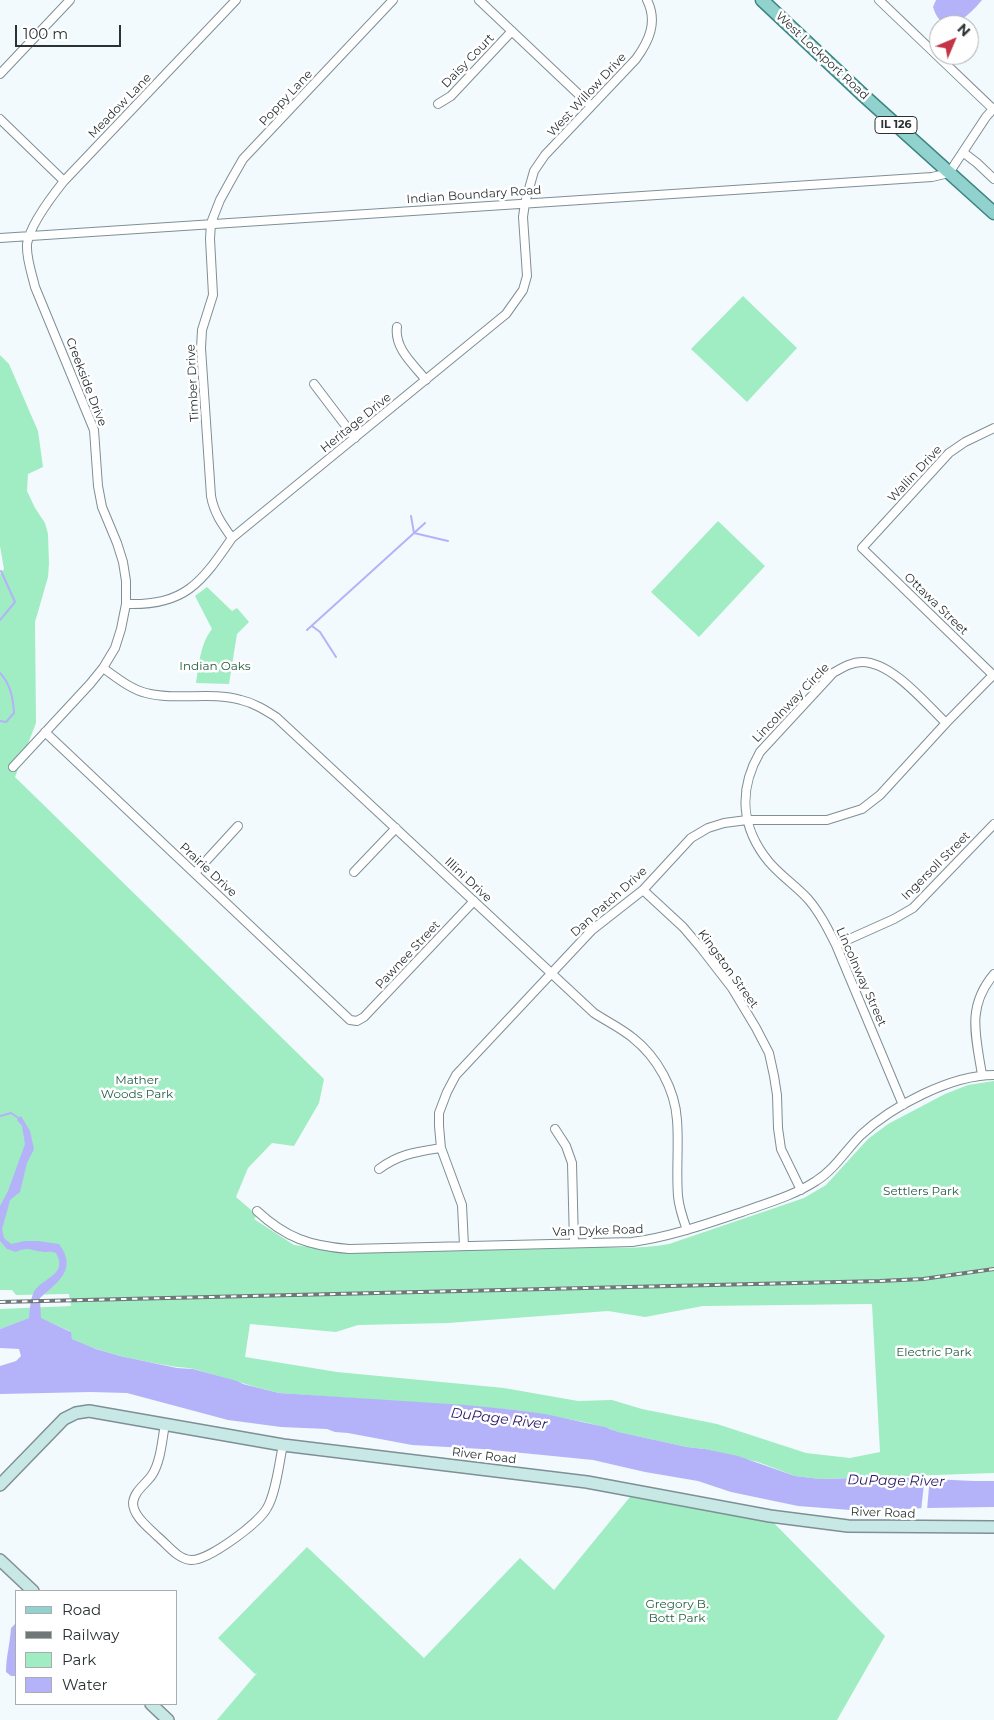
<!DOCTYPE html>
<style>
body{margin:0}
#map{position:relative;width:994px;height:1720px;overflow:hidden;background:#f3fafd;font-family:Montserrat,sans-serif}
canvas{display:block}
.legend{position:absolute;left:15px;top:1590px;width:162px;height:115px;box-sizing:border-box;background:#fff;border:1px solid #aaadae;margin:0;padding:6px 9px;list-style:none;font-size:15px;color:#2a3234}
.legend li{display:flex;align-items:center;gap:10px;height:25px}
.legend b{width:25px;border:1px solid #aaadae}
.north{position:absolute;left:929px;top:15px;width:50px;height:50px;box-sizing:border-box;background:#fff;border:1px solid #aaadae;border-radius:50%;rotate:45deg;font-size:14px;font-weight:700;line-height:20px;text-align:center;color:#2a3234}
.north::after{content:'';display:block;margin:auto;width:18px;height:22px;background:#c43346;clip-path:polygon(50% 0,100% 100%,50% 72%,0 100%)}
.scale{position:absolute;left:15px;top:25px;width:106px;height:22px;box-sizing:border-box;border:2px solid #2a3234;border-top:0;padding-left:6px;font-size:15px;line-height:18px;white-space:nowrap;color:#2a3234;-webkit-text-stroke:4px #fff;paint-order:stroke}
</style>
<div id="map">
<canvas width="994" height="1720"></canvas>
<ul class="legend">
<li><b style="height:6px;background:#91d1ce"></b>Road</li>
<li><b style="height:6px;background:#6f7779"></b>Railway</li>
<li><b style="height:14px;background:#a0ecc3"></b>Park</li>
<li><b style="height:14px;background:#b4b3f9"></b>Water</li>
</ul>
<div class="north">N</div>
<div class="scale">100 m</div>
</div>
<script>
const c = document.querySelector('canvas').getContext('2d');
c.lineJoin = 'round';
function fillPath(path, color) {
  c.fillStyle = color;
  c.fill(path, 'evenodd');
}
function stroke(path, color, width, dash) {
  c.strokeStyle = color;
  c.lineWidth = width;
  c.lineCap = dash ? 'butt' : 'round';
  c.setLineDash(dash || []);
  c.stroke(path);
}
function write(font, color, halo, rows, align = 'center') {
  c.font = font + ' Montserrat,sans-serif';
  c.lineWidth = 5;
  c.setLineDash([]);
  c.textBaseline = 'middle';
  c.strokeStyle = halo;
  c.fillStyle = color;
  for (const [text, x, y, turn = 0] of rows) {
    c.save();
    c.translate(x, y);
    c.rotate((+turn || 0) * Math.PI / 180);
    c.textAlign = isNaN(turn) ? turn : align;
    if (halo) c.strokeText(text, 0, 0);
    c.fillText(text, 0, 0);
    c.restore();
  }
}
fillPath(new Path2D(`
 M743,296L797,348L747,402L691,349Z
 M0,355L9,364L38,431L43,467L28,474L27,491L35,508L45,523L48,534L49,564L48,577L35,622L36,723L15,777L324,1079L319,1103L294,1146L272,1143L248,1168L236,1197L257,1215L254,1219L294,1245L349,1252L590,1246C617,1248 642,1249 669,1244L804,1198L826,1185L868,1139L888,1124L945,1094L968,1085L994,1081V1473L820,1479L795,1476L758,1462L705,1449L687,1447L617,1432L611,1429L584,1422L516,1410L279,1393C250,1386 223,1377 194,1369C187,1367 179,1368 171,1366C137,1360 103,1354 72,1339L70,1331L35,1316L0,1329V1309L71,1306L69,1294L16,1295L12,1290H0V574L4,569L0,546ZM872,1304L880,1452L850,1458L806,1453L717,1424L642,1409L612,1400L578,1401L504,1388L337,1372L245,1357L250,1324L336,1332L358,1325L448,1323L608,1311L645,1317L703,1306Z
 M718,521L765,566L699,637L651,592Z
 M207,587L232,611L237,608L249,622L237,634L229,684L196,683C199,665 200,644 212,629L195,596Z
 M634,1492L769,1518L885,1636L837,1720H217L257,1673L255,1674L218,1638L307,1547L424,1658L520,1558L554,1590Z`), '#a0ecc3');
fillPath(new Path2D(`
 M936,0H982C968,17 943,40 933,7Z
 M21,1116L30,1131L34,1149L27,1163L20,1192L10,1200L8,1208L2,1229L4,1238L11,1244L25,1241H38L59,1244C78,1269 58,1282 40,1298L41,1318L71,1332L72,1339L96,1349L120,1356L177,1368L193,1369L237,1381L243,1384L279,1393L465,1405L516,1410L545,1414L605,1427L618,1432L687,1447L705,1449L738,1456L795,1476L820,1479L889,1477L974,1481H994V1507L927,1508L863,1511L798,1506L731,1492L698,1481L645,1472L593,1460L482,1449L412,1445L348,1433L335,1432L327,1429L281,1427L228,1420L127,1393L91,1392L0,1394V1366L16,1361L21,1356L19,1349L0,1348V1329L29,1318C30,1309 30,1298 35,1290C45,1277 68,1274 56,1253C51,1251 49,1252 44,1252C30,1251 29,1246 16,1252L7,1249L0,1241V1206L8,1191L25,1144L22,1126L17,1120Z
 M16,1623V1676H11L6,1672C6,1657 10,1644 11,1628Z`), '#b4b3f9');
fillPath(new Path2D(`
 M925,1475L930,1476L927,1510L921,1511Z`), '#f3fafd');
stroke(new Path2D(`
 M411,516L414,533
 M414,533L425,523
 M0,620L15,602L1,571
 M312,626L320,632L336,657
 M307,630L414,533L448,541
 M0,673C11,685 13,698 14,713L6,722L0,721
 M0,1116L11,1113L20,1119`), '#b4b3f9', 2);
const street = new Path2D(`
 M479,0L591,106
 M879,0L993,109
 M0,74L70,0
 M438,104L451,96L512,31
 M0,119L64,181
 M964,153L977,163L994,179
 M0,238L932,177L949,173L986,117L994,108
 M397,327C394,348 413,364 426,380
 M314,384L355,438
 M994,428L965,442L949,453L862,548L994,676
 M232,538C222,524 214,513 211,496L201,348L202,330L213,295L210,239L211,223L220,200L231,180L243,159L393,0
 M126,604C185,606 201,583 232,538L506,314L523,290L527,276L523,217L525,203L534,171L545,155L636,59C649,41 658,22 647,0
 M103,668C116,677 130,689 146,693C177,701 210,691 241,700C254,703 265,710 276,717L594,1013C606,1021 621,1028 633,1038C657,1057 675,1089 677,1120C679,1145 676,1171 678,1196C679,1208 683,1219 687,1230
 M45,732L350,1020L357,1021L364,1017L474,901
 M13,767L90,684L103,668L115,648L121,629L126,604V581L123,562L117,543L102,507L98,486L94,430L35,287C32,274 26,258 27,244C30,225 52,196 64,181L236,0
 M354,872L396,828
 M195,873L238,826
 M643,890L683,927L701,948L732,988L756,1028L769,1053L774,1076L777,1095L778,1128L781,1149L801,1190
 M836,945L894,919L913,908L994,824
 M982,1075C976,1036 966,1007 994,974
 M903,1105L836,945C828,929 820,913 808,899C796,886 781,876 769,862C741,828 738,790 760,752L833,673C842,668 851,662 862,662C892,662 925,703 946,723
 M555,1129L566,1146L572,1163L574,1243
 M379,1169C399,1154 416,1152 441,1148
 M257,1211C286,1238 310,1246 349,1249L632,1242C670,1237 706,1224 742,1212C767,1203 793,1196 816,1181C834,1170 846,1150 861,1135C892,1106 951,1075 994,1075
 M464,1246L462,1205L441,1148L439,1126V1113L447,1092L456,1075L592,930L643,890L691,838L708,828L724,823L747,820H827L862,809L880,795L946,723L993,675
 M165,1424C162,1440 161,1461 152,1475C146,1484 134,1491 133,1503C133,1516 149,1528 157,1536C167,1544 177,1559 191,1560C208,1561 259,1523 267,1508C276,1493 279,1463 283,1445`);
const secondary = new Path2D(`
 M0,1485L64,1419L76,1413L89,1411L283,1445L587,1482L770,1516L848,1526L994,1527
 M0,1560L33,1591
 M151,1704L168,1720`);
const primary = new Path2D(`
 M762,0L863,95L994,213`);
stroke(street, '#7e8f96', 10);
stroke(secondary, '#7e8f96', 14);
stroke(primary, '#3d8583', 15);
stroke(street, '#fff', 8);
stroke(secondary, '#c8e8e6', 11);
stroke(primary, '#91d1ce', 12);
const rail = new Path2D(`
 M0,1302L880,1281L923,1279L994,1269`);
stroke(rail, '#6f7779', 4);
stroke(rail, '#fff', 2, [5.5]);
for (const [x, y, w] of [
 [896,125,42]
]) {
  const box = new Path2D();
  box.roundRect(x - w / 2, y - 8.5, w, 17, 4);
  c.fillStyle = '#fff';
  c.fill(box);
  stroke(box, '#2a3234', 1);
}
write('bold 11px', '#2a3234', null, [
 ["IL 126",896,125]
]);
write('12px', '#2a3234', '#fff', [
 ["West Lockport Road",822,56,43],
 ["Daisy Court",468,61,-46],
 ["West Willow Drive",587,95,-47],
 ["Poppy Lane",286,98,-47],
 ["Meadow Lane",120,106,-46],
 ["Indian Boundary Road",474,195,-4],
 ["Creekside Drive",86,382,69],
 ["Timber Drive",193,383,-93],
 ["Heritage Drive",356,423,-39],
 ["Wallin Drive",915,474,-47],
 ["Ottawa Street",936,604,44],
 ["Lincolnway Circle",791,703,-46],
 ["Ingersoll Street",936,866,-45],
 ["Prairie Drive",208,870,43],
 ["Illini Drive",468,880,43],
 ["Dan Patch Drive",609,902,-42],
 ["Pawnee Street",408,955,-47],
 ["Kingston Street",728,969,54],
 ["Lincolnway Street",861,977,66],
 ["Van Dyke Road",598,1231,-2],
 ["River Road",484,1456,7],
 ["River Road",883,1513,2]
]);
write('12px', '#266044', '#fff', [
 ["Indian Oaks",215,666],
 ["Mather",137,1080],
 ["Woods Park",137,1094],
 ["Settlers Park",921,1191],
 ["Electric Park",934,1352],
 ["Gregory B.",677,1604],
 ["Bott Park",677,1618]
]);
write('italic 14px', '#2a1968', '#fff', [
 ["DuPage River",499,1419,7],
 ["DuPage River",896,1481,1]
]);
</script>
